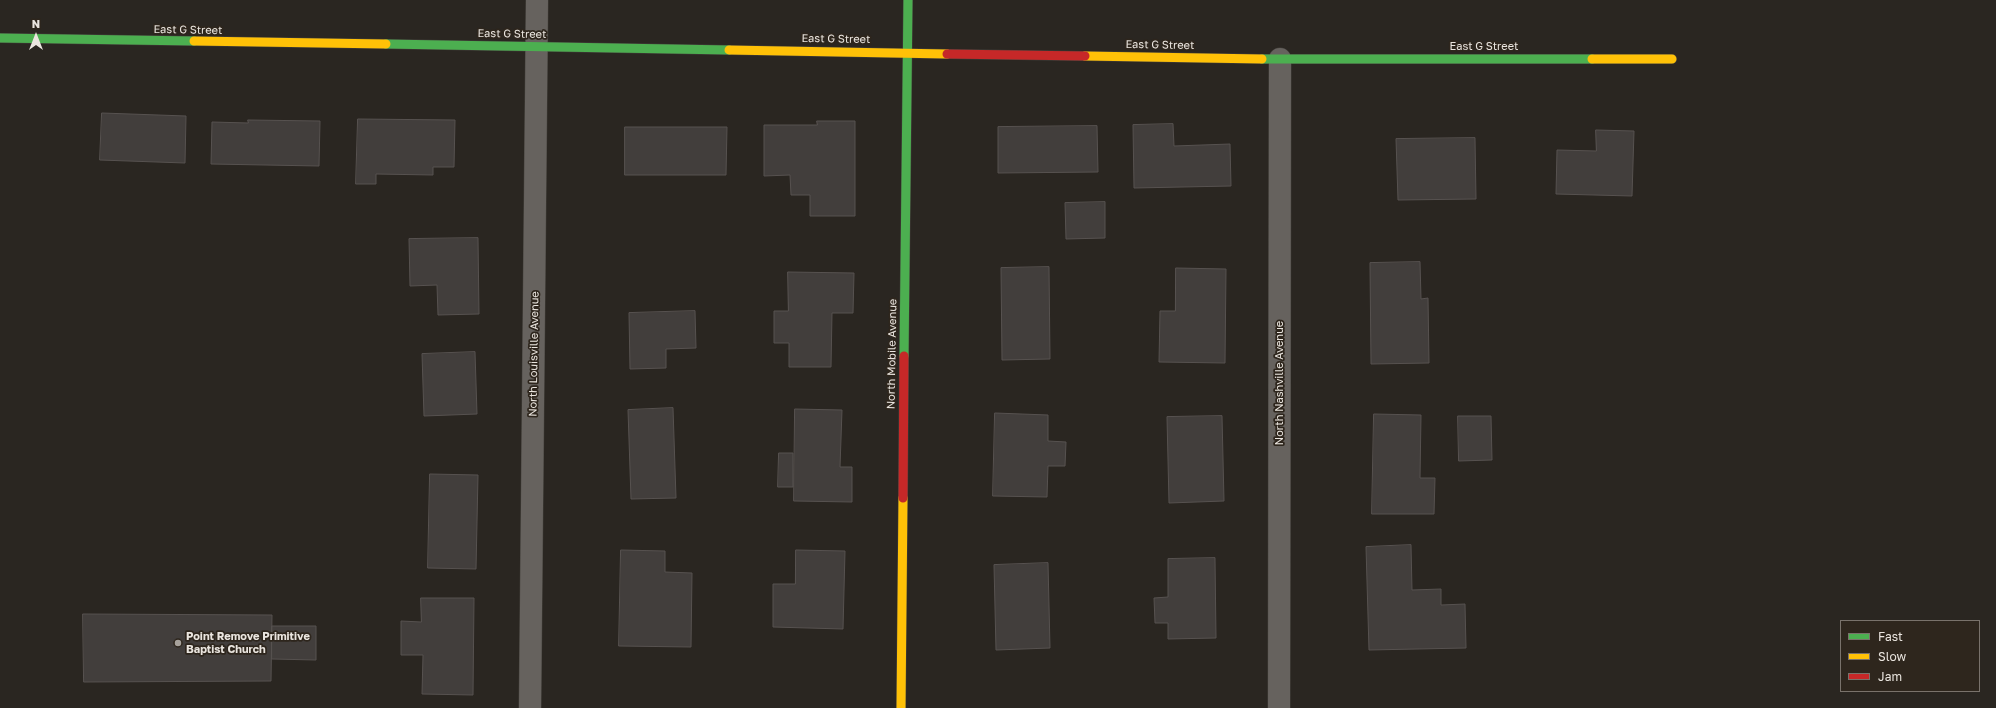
<!DOCTYPE html>
<style>
body{margin:0}
#map{position:relative;width:1996px;height:708px;overflow:hidden;background:#2a2621;font-family:"Golos Text",sans-serif}
canvas{display:block}
.legend{position:absolute;left:1840px;top:620px;width:140px;height:72px;box-sizing:border-box;background:#2e261d;border:1px solid #79726b;margin:0;padding:5px 7px;list-style:none;font-size:12px;color:#eae5df}
.legend li{display:flex;align-items:center;gap:8px;height:20px}
.legend b{width:20px;border:1px solid #79726b}
.north{position:absolute;left:16px;top:16px;width:40px;height:40px;-webkit-text-stroke:3px #2e261d;paint-order:stroke;rotate:0deg;font-size:11px;font-weight:700;line-height:16px;text-align:center;color:#eae5df}
.north::after{content:'';display:block;margin:auto;width:14px;height:18px;background:#eae5df;clip-path:polygon(50% 0,100% 100%,50% 72%,0 100%)}
</style>
<div id="map">
<canvas width="1996" height="708"></canvas>
<ul class="legend">
<li><b style="height:5px;background:#4caf50"></b>Fast</li>
<li><b style="height:5px;background:#ffc107"></b>Slow</li>
<li><b style="height:5px;background:#c62828"></b>Jam</li>
</ul>
<div class="north">N</div>
</div>
<script>
const c = document.querySelector('canvas').getContext('2d');
c.lineJoin = 'round';
function fillPath(path, color) {
  c.fillStyle = color;
  c.fill(path, 'evenodd');
}
function stroke(path, color, width, dash) {
  c.strokeStyle = color;
  c.lineWidth = width;
  c.lineCap = dash ? 'butt' : 'round';
  c.setLineDash(dash || []);
  c.stroke(path);
}
function write(font, color, halo, rows, align = 'center') {
  c.font = font + ' "Golos Text",sans-serif';
  c.lineWidth = 3.5;
  c.setLineDash([]);
  c.textBaseline = 'middle';
  c.strokeStyle = halo;
  c.fillStyle = color;
  for (const [text, x, y, turn = 0] of rows) {
    c.save();
    c.translate(x, y);
    c.rotate((+turn || 0) * Math.PI / 180);
    c.textAlign = isNaN(turn) ? turn : align;
    if (halo) c.strokeText(text, 0, 0);
    c.fillText(text, 0, 0);
    c.restore();
  }
}
const building = new Path2D(`
 M102,113L186,116L185,163L100,160Z
 M358,119L455,120L454,167H433V175L376,174V184H356Z
 M248,120L320,121L319,166L211,164L212,122L248,123Z
 M817,121H855V216H810V195H791L790,175L764,176V125H817Z
 M1173,124L1174,146L1230,144L1231,186L1134,188L1133,125Z
 M1097,126L1098,172L998,173V127Z
 M625,127H727L726,175H625Z
 M1596,130L1634,131L1632,196L1556,194L1557,150L1596,151Z
 M1475,138L1476,199L1398,200L1396,139Z
 M1105,202V238L1066,239L1065,203Z
 M478,238L479,314L438,315L437,285L410,286L409,239Z
 M1420,262L1421,299L1428,298L1429,363L1371,364L1370,263Z
 M1049,267L1050,359L1002,360L1001,268Z
 M1176,268L1226,269L1225,363L1159,362L1160,311H1175Z
 M788,272L854,273L853,313H832L831,367H789V343H774V311H788Z
 M695,311L696,348L666,349V368L630,369L629,313Z
 M475,352L477,414L424,416L422,354Z
 M673,408L676,498L631,499L628,410Z
 M795,409L842,410L840,467H852V502L794,501Z
 M995,413L1048,415V441L1066,442L1065,466H1048L1047,497L993,496Z
 M1374,414L1421,415L1420,478H1435L1434,514H1372Z
 M1222,416L1224,501L1169,503L1167,417Z
 M1458,416H1491L1492,460L1459,461Z
 M779,453H793V487H778Z
 M430,474L478,475L476,569L428,568Z
 M1411,545L1412,590L1441,589V605L1465,604L1466,648L1369,650L1366,547Z
 M621,550L665,551V572L692,573L691,647L619,646Z
 M796,550L845,551L843,629L773,627V584H795Z
 M1215,558L1216,638L1168,639V623H1155L1154,598L1168,597V559Z
 M1048,563L1050,648L996,650L994,565Z
 M421,598H474L473,695L422,694L423,655H401V621L421,622Z
 M83,614L272,615L271,681L84,682Z
 M272,626H316V660L272,659Z`);
fillPath(building, '#423e3c');
stroke(building, '#575250', 1);
const street = new Path2D(`
 M530,708L537,0
 M1279,708L1280,59`);
const fast = new Path2D(`
 M0,38L194,41
 M386,44L729,50
 M1262,59H1592
 M904,356L908,0`);
const slow = new Path2D(`
 M194,41L386,44
 M729,50L947,54
 M1085,56L1262,59
 M1592,59H1672
 M901,708L903,498`);
const jam = new Path2D(`
 M947,54L1085,56
 M903,498L904,356`);
stroke(street, '#45423d', 23);
stroke(fast, '#45423d', 10);
stroke(slow, '#45423d', 10);
stroke(jam, '#45423d', 10);
stroke(street, '#66625e', 22);
stroke(fast, '#4caf50', 9);
stroke(slow, '#ffc107', 9);
stroke(jam, '#c62828', 9);
for (const [x, y, r, color] of [
 [178,643,4,"#a7a29c"]
]) {
  const dot = new Path2D();
  dot.arc(x, y, r, 0, 2 * Math.PI);
  c.fillStyle = color;
  c.fill(dot);
  stroke(dot, '#2e261d', 1.5);
}
write('11px', '#eae5df', '#2e261d', [
 ["East G Street",188,30,1],
 ["East G Street",512,34,1],
 ["East G Street",836,39,1],
 ["East G Street",1160,45,1],
 ["East G Street",1484,47],
 ["North Louisville Avenue",534,354,-89],
 ["North Mobile Avenue",892,354,-89],
 ["North Nashville Avenue",1280,383,-90]
]);
write('bold 11px', '#eae5df', '#2e261d', [
 ["Point Remove Primitive",186,637],
 ["Baptist Church",186,650]
], 'left');
</script>
